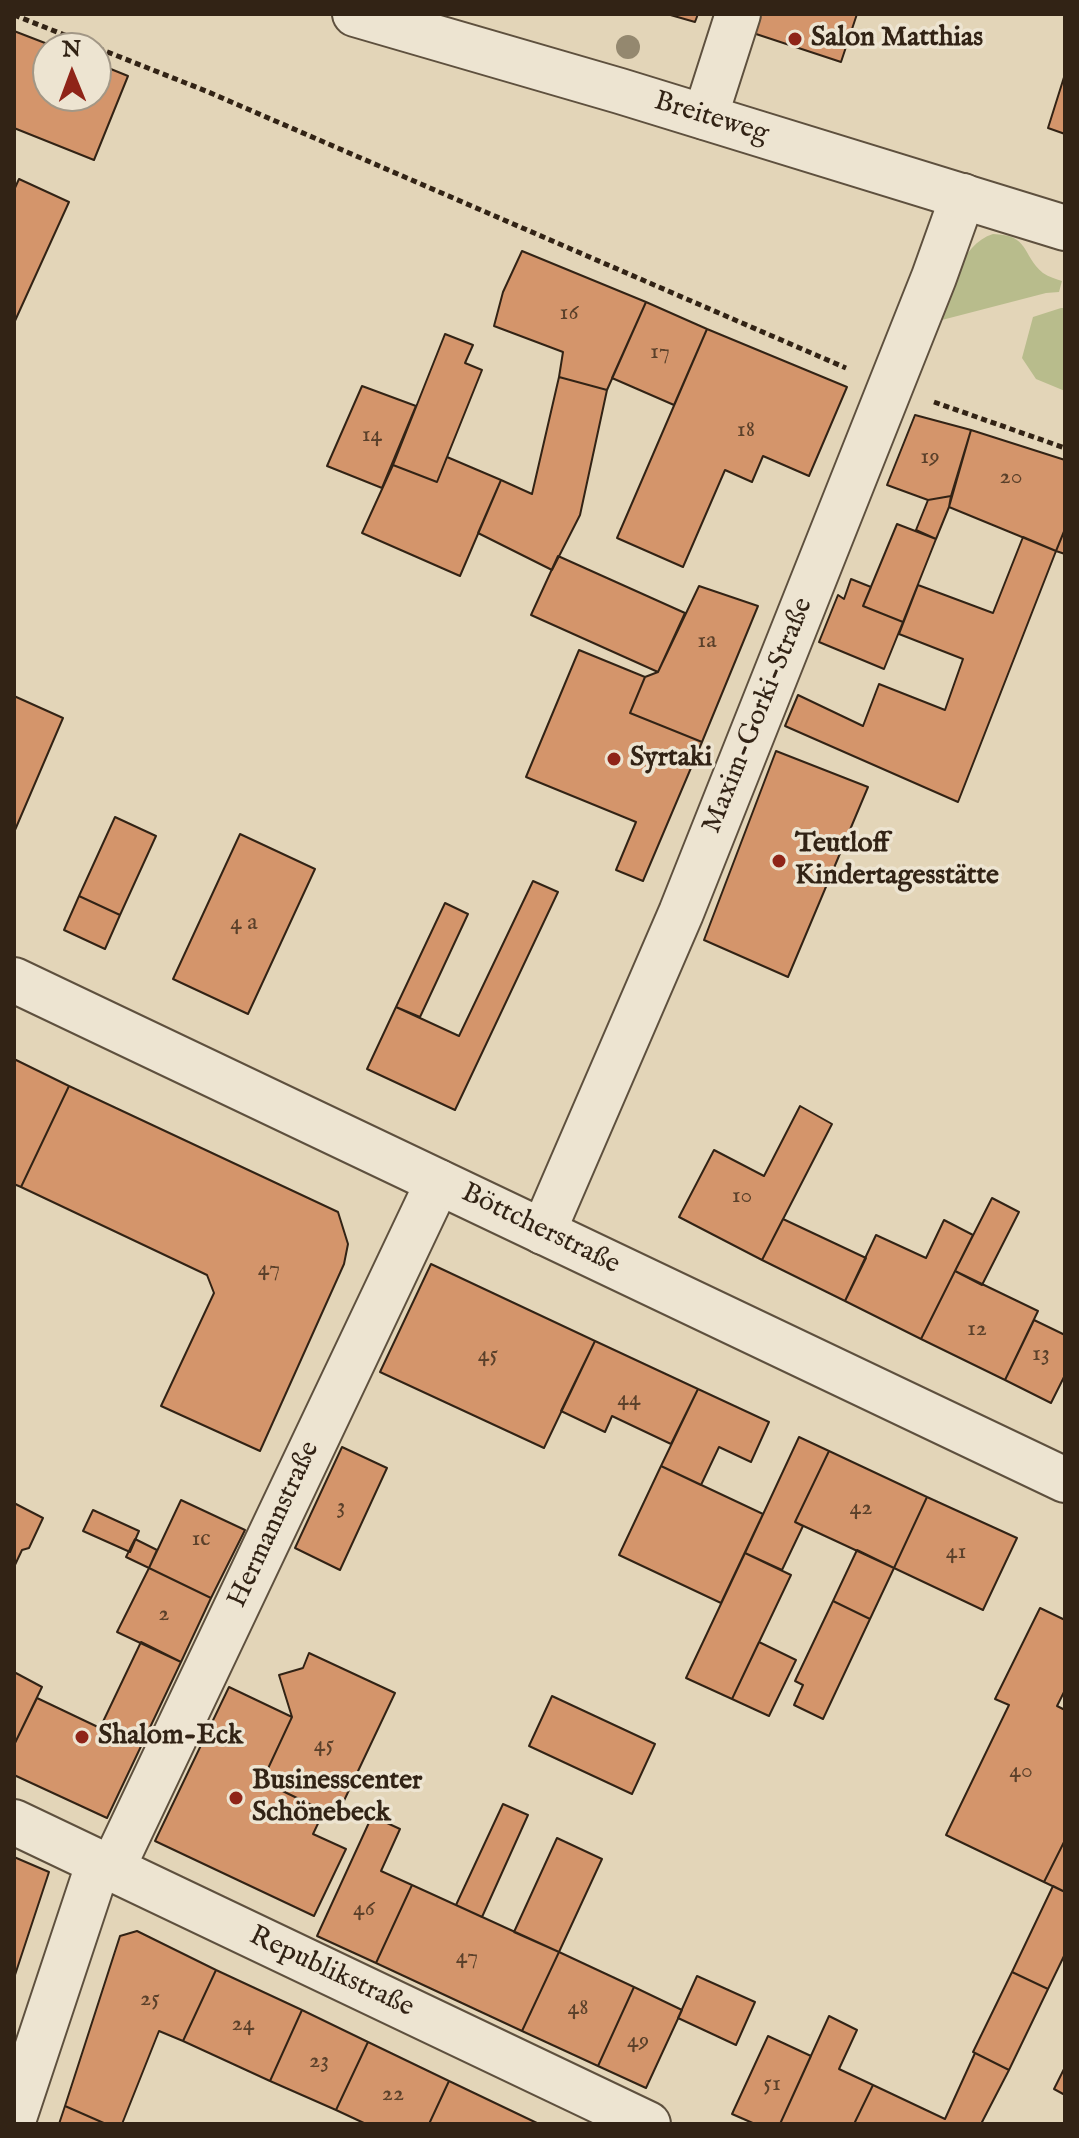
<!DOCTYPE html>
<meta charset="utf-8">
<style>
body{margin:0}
#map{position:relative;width:1079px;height:2138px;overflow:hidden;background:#e3d5b8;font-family:"IM FELL English",serif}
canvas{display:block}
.frame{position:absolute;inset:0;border:16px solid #322315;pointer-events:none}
.north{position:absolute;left:32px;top:32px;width:80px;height:80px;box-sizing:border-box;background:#ede4d1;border:2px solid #a29786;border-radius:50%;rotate:359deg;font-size:22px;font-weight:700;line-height:32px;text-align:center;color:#322315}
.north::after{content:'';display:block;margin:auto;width:28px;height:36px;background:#8f2418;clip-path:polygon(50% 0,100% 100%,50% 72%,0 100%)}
</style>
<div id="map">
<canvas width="1079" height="2138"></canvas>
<div class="frame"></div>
<div class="north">N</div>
</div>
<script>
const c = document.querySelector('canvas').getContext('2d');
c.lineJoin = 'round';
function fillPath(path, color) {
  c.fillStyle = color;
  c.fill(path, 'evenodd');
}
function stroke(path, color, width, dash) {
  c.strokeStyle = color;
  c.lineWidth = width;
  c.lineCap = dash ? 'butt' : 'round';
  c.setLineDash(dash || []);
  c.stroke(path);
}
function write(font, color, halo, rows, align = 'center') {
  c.font = font + ' "IM FELL English",serif';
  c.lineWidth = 7;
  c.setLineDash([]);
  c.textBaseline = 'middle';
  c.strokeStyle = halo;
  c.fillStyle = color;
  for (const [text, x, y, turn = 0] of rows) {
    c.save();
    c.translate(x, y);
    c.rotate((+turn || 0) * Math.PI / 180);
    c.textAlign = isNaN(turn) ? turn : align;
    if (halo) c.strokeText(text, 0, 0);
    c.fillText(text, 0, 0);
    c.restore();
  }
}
fillPath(new Path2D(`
 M993,234C1030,235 1021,254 1043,273C1049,277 1056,279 1062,281L1059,292L1046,293L938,321C950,292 960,244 993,234Z
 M1061,308H1065V391L1036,379L1022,358L1033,317Z`), '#b8bc8c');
const building = new Path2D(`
 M667,14H698L695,22Z
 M759,14H857L841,62L753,33Z
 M14,31L58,48H48V96H96V63L128,76L94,160L14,128Z
 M1065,74V134L1048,128Z
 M19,179L69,202L14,323V190Z
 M522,251L646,302L607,390L559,377L563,352L494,326L503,292Z
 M646,302L707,329L674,405L612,378Z
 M707,329L847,387L809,476L763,456L752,482L725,470L683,567L617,538Z
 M445,334L473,345L465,363L482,370L437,482L393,465Z
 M559,377L607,390L580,515L552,570L478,533L501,480L532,494Z
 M362,386L416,406L382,488L327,466Z
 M915,415L971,430L951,496L928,500L887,485Z
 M971,430L1065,460V529L1056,551L949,507Z
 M447,457L501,480L460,576L362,533L393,465L437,482Z
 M951,496L949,507L936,539L916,530L928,500Z
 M897,524L936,539L903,622L863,606Z
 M1065,529V554L1056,551Z
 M1023,537L1056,551L958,802L785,726L798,695L863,726L879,684L945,710L963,659L899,634L918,585L993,613Z
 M558,556L685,613L658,672L531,615Z
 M851,579L871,587L863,606L903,622L884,669L819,642L838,595L844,599Z
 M699,586L758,606L702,742L630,713L645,677L658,672Z
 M579,650L645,677L630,713L702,742L643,881L616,870L636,822L526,777Z
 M14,696L63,718L15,830H14Z
 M776,751L868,787L788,977L704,940Z
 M115,817L156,836L120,915L79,896Z
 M240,834L315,869L248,1014L173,979Z
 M533,881L558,892L455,1110L367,1069L396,1007L459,1036Z
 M79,896L120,915L105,949L64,930Z
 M445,903L468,914L420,1017L396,1007Z
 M14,1059L69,1086L21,1187L14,1184Z
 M69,1086L338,1212L348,1244L344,1264L260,1451L161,1406L214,1293L207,1275L21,1187Z
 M800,1106L832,1124L762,1260L679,1217L714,1150L764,1176Z
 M992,1198L1019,1212L982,1285L955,1271Z
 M783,1219L866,1258L845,1301L762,1260Z
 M944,1220L973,1235L921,1339L845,1301L876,1235L926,1258Z
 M431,1264L595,1341L544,1448L380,1372Z
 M955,1271L1038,1311L1005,1380L921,1339Z
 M1034,1320L1065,1335V1375L1051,1403L1005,1380Z
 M595,1341L698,1389L671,1444L612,1416L605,1432L561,1411Z
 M698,1389L769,1422L751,1462L719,1447L701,1485L661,1466Z
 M799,1437L829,1451L795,1522L803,1526L782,1570L745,1553Z
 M342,1447L387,1468L340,1570L295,1548Z
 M829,1451L927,1497L894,1568L795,1522Z
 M661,1466L763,1514L721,1603L619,1555Z
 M927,1497L1017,1538L983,1610L894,1568Z
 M181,1500L245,1530L211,1598L149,1568Z
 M14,1503L43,1518L29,1548L22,1550L14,1567Z
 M93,1510L139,1531L130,1552L83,1531Z
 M135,1539L157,1550L149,1568L126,1557Z
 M857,1550L894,1568L870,1619L833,1601Z
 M745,1553L791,1575L732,1699L686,1678Z
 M149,1568L211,1598L181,1662L117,1632Z
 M833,1601L870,1619L823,1719L794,1705L803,1685L795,1681Z
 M1040,1608L1065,1620V1690L1057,1706L1065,1710V1840L1044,1882L946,1835L1009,1705L995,1699Z
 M141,1642L181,1662L107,1818L14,1775V1745L37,1698L100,1728Z
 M759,1642L796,1660L769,1716L732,1699Z
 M309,1653L395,1693L341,1807L324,1811L268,1784L265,1775L292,1717L279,1675L303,1668Z
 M14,1672L42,1687L14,1745Z
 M229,1687L292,1717L265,1775L268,1784L324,1811L313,1834L346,1849L314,1916L155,1841Z
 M552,1696L655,1744L632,1794L529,1746Z
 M503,1804L528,1815L482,1917L456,1905Z
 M372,1816L400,1829L381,1871L412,1885L376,1963L317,1936Z
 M557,1838L602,1859L559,1952L514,1932Z
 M1065,1840V1892L1044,1882Z
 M14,1857L49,1872L14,1978Z
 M412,1885L559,1952L522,2031L376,1963Z
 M1053,1886L1065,1892V1954L1048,1989L1012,1972Z
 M137,1931L216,1970L183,2041L159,2031L122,2124H106L65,2106L120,1936Z
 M559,1952L634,1987L598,2066L522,2031Z
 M216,1970L302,2010L270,2081L183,2041Z
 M1012,1972L1048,1989L1009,2070L973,2052Z
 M697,1976L755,2002L736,2045L678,2018Z
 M634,1987L682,2010L646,2088L598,2066Z
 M302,2010L368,2042L336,2110L270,2081Z
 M829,2016L857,2030L839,2069L873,2085L854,2124H780Z
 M768,2036L811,2056L780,2124H755L732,2114Z
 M368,2042L449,2081L429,2124H366L336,2110Z
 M975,2053L1009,2070L981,2124H854L873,2085L945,2119Z
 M1065,2067V2095L1054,2089Z
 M449,2081L539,2124H429Z
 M65,2106L106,2124H59Z`);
fillPath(building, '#d4956b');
stroke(building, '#322315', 2);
const minor = new Path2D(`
 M705,117L738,14
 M543,1232L681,913L934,277L963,196
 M14,1822L648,2124
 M112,1869L438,1182
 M14,2118L99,1862`);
const tertiary = new Path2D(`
 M355,14L620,91L1065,228
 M14,980L1065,1480`);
stroke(minor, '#5e503e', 48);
stroke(tertiary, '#5e503e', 48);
stroke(new Path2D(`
 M14,15L206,91L846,368
 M934,402L1065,448`), '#322315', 5, [6, 4]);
stroke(minor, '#ede4d1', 44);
stroke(tertiary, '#ede4d1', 44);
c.fillStyle = '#94886f';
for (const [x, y] of [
 [628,47]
]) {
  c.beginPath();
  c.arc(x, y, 12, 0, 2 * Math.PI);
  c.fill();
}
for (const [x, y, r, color] of [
 [795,39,8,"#8f2418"],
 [614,759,8,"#8f2418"],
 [779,861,8,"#8f2418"],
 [82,1737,8,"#8f2418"],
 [236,1798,8,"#8f2418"]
]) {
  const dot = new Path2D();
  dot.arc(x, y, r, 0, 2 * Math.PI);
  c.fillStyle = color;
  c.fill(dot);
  stroke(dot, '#ede4d1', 3);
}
write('24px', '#5a402a', null, [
 ["16",569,314],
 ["17",660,353],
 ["18",746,431],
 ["14",372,436],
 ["19",930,458],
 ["20",1011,478],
 ["1a",707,642],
 ["4 a",244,924],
 ["10",742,1197],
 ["47",269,1270],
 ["12",977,1330],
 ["13",1041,1355],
 ["45",488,1356],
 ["44",629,1400],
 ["3",341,1508],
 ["42",861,1509],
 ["1c",201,1540],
 ["41",956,1553],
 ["2",164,1615],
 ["45",324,1746],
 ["40",1021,1772],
 ["46",364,1910],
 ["47",467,1958],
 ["25",150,2000],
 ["48",578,2009],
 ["24",243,2025],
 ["49",638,2042],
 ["23",319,2062],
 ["51",772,2085],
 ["22",393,2095]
]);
write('bold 28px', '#322315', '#ede4d1', [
 ["Salon Matthias",811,39],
 ["Syrtaki",630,759],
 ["Teutloff",795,845],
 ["Kindertagesstätte",795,877],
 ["Shalom-Eck",98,1737],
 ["Businesscenter",252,1782],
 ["Schönebeck",252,1814]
], 'left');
write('28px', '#322315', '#ede4d1', [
 ["Breiteweg",711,119,17],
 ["Maxim-Gorki-Straße",759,716,-68],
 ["Böttcherstraße",540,1230,26],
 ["Hermannstraße",275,1525,-65],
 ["Republikstraße",331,1973,25]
]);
</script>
